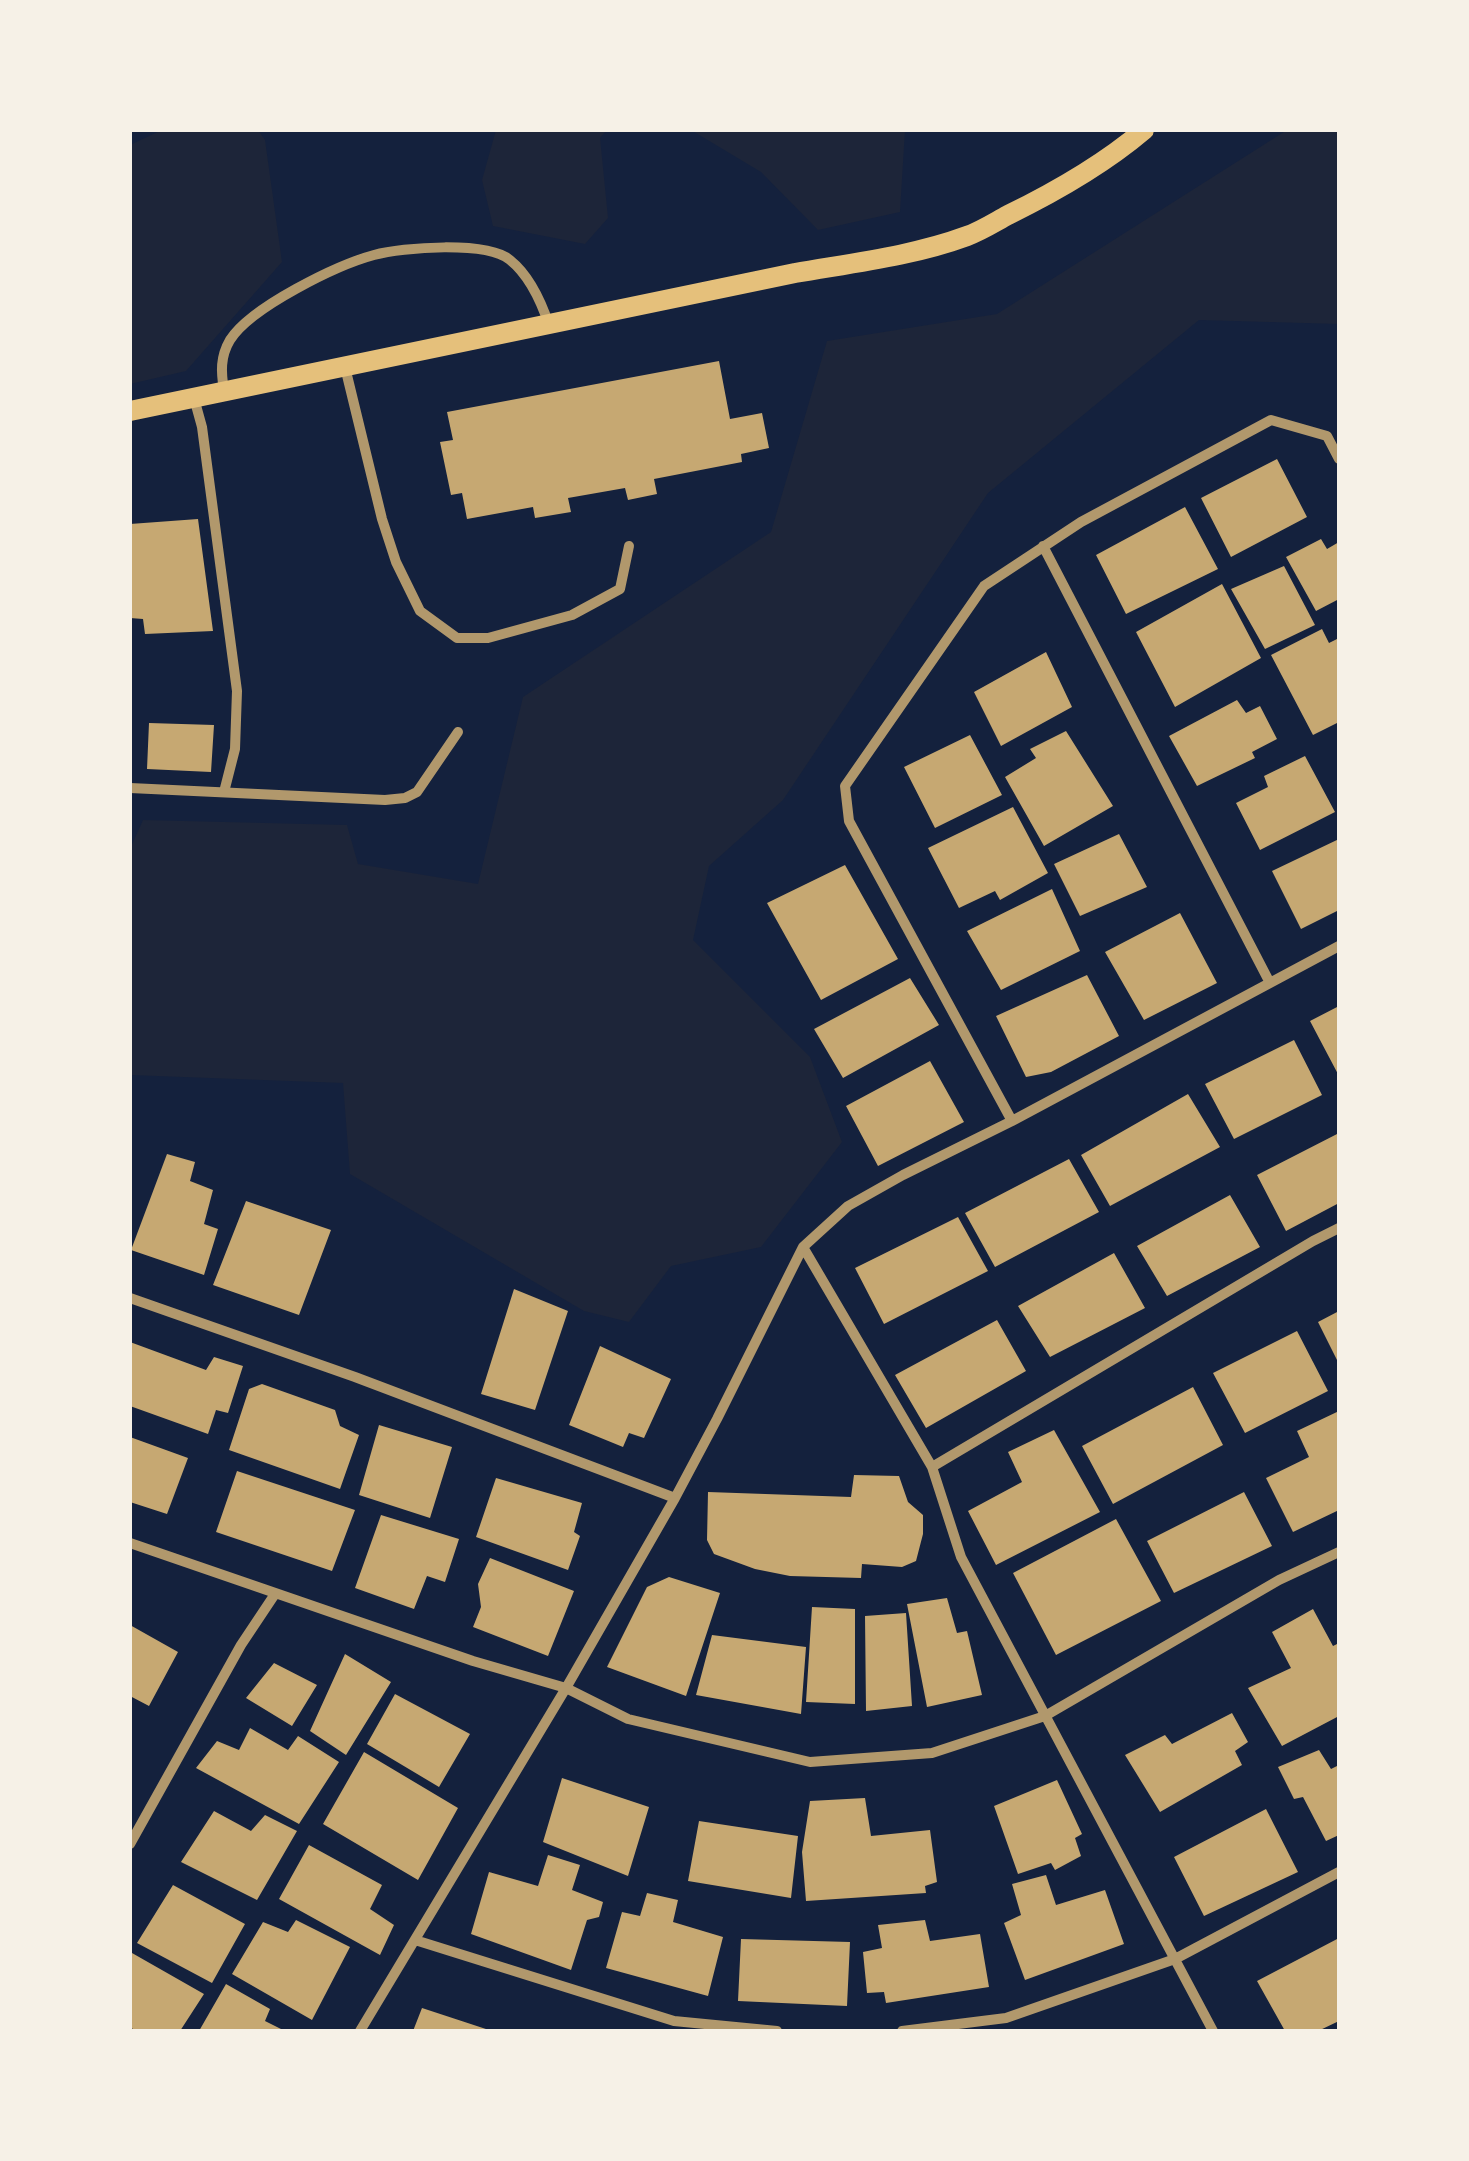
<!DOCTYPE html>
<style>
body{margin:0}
#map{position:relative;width:1469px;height:2161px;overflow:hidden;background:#14213d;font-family:Arial,sans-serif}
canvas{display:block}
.frame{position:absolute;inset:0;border:132px solid #f6f1e7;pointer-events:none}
</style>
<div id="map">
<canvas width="1469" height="2161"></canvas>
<div class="frame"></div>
</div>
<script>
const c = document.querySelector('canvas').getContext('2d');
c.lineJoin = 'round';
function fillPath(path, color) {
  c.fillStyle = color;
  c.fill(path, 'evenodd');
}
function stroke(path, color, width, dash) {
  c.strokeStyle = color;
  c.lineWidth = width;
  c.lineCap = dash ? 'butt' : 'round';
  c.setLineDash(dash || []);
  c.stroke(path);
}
fillPath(new Path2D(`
 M162,130H258L265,140L282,262L186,371L130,384V145Z
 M496,130H607L600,138L608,218L585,244L493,226L482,180Z
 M691,130H905L900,212L818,230L761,172Z
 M1287,130H1339V324L1199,320L988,493L783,800L709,866L693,940L810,1057L842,1142L761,1247L671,1266L629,1322L584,1311L350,1174L343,1083L130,1075V849L143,820L347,825L358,864L478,884L523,697L771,532L827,341L997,314Z`), '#1d2539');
fillPath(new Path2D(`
 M719,361L730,419L762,413L769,448L741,454L742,462L654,479L657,494L628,500L625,488L568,498L571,512L535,518L533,507L467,519L462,493L451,495L440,442L453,440L447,412Z
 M1277,459L1307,517L1231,557L1201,498Z
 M1185,507L1218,569L1126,614L1096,555Z
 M198,519L213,631L145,634L143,619L130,618V524Z
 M1321,539L1327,549L1339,542V599L1316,611L1286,557Z
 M1284,566L1315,625L1265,649L1231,589Z
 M1222,584L1261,658L1175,707L1136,632Z
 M1322,629L1329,643L1339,638V722L1313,735L1271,655Z
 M1046,652L1072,707L1001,746L974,692Z
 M1237,700L1246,713L1260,706L1277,739L1252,752L1255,758L1197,786L1169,736Z
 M149,723L214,725L211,772L147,769Z
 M1066,731L1113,806L1044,846L1005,777L1036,758L1030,749Z
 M970,735L1002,795L935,828L904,767Z
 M1305,756L1335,812L1260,850L1236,803L1268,787L1264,776Z
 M1013,807L1048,873L1000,900L995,891L959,908L928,848Z
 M1119,834L1147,887L1080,916L1054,864Z
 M1339,839V910L1301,929L1272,871Z
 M845,865L898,959L821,1000L767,903Z
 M1052,889L1080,951L1001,990L967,931Z
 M1180,913L1217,983L1144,1020L1105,952Z
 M1087,975L1119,1036L1051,1072L1026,1077L996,1016Z
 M910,978L939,1025L843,1078L814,1029Z
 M1339,1006V1076L1310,1021Z
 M1294,1040L1322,1095L1234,1139L1205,1084Z
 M930,1061L964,1122L878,1166L846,1106Z
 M1188,1094L1220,1147L1110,1206L1081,1155Z
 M1339,1133V1203L1286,1231L1257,1175Z
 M167,1154L195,1162L190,1181L213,1190L204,1224L218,1229L204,1275L131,1250Z
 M1069,1159L1099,1212L995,1267L965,1213Z
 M1230,1195L1260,1247L1167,1296L1137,1246Z
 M246,1201L331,1230L299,1315L213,1285Z
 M958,1217L988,1271L884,1324L855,1268Z
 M1114,1253L1145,1308L1050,1357L1018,1306Z
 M514,1289L568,1311L535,1410L481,1394Z
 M1339,1311V1364L1318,1322Z
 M997,1320L1026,1371L926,1428L895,1375Z
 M1297,1331L1328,1391L1245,1433L1213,1373Z
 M130,1342L206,1370L214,1357L243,1366L228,1413L216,1410L208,1434L130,1406Z
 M600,1346L671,1379L644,1438L629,1433L623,1447L569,1425Z
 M262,1384L335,1410L340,1426L359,1435L340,1489L229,1450L249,1389Z
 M1193,1387L1223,1445L1113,1504L1082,1446Z
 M1339,1411V1510L1293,1532L1266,1478L1309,1457L1297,1431Z
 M379,1425L452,1447L430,1518L359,1495Z
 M1054,1430L1100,1512L996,1565L968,1511L1022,1482L1008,1452Z
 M130,1437L188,1458L167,1514L130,1502Z
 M237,1471L355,1510L332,1571L216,1532Z
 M854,1475L899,1476L908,1502L923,1515V1534L916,1561L902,1567L862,1564L861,1578L790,1576L755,1569L714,1554L707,1540L708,1492L851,1497Z
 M496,1478L582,1503L574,1532L580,1536L568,1570L476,1537Z
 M1244,1492L1272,1546L1174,1593L1147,1541Z
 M381,1515L459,1539L445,1582L427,1576L414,1609L355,1588Z
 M1116,1519L1161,1601L1056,1655L1013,1573Z
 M490,1558L574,1591L548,1656L473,1627L481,1607L478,1584Z
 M669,1577L720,1593L686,1696L607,1667L647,1587Z
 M947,1598L957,1633L967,1631L982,1695L927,1707L907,1604Z
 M812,1607L855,1609V1704L806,1702Z
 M1313,1609L1333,1646L1339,1643V1716L1282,1746L1248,1688L1291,1668L1272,1632Z
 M906,1613L912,1706L866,1711L865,1616Z
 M130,1625L178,1652L149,1706L130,1696Z
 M712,1635L806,1647L801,1714L696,1695Z
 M345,1654L391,1682L346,1755L310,1731Z
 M274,1663L317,1685L292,1726L246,1698Z
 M395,1694L470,1734L439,1787L367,1744Z
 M1232,1713L1248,1742L1235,1751L1242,1765L1160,1812L1125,1755L1165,1735L1172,1744Z
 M250,1728L288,1750L298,1736L339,1762L299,1824L196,1768L217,1741L239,1750Z
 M1319,1750L1331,1769L1339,1765V1835L1326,1841L1303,1797L1294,1799L1278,1767Z
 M364,1752L458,1808L418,1880L323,1824Z
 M562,1778L649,1807L628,1876L543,1842Z
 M1057,1780L1082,1834L1075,1838L1081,1856L1055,1870L1051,1863L1018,1874L994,1806Z
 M865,1798L871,1836L930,1830L937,1882L925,1886L926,1893L806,1901L802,1852L810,1801Z
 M1266,1809L1298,1872L1204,1916L1174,1857Z
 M214,1811L251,1831L265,1815L297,1831L257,1900L181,1862Z
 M699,1821L798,1836L791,1898L688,1881Z
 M309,1845L382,1885L370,1909L394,1925L380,1955L279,1899Z
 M548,1855L580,1865L572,1890L603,1902L599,1917L587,1920L571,1970L471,1934L489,1872L538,1886Z
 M1046,1875L1056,1905L1105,1890L1124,1944L1025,1980L1004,1923L1021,1915L1012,1884Z
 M173,1885L245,1924L212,1983L137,1943Z
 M647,1893L678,1900L673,1922L723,1937L708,1996L606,1968L622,1912L640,1916Z
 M296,1920L350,1947L312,2020L232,1974L263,1922L288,1932Z
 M925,1920L930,1941L980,1934L989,1987L886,2003L884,1992L867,1993L863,1952L882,1948L878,1925Z
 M1339,1938V2021L1318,2031H1285L1257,1981Z
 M741,1939L850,1942L847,2006L738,2001Z
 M132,1953L204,1994L180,2031H136L130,2027V1956Z
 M226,1984L270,2009L265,2021L285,2031H199Z
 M422,2008L489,2030L488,2031H413Z`), '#c6a872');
stroke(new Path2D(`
 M345,367L382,519L396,562L420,611L457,638H488L572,615L620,589L629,546
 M224,391C221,372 220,357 230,340C251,307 337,265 374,255C403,247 487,241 510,260C530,276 541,301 549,325
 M194,398L202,427L237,691L235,749L224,792
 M1043,546L1270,983
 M130,788L385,800L405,798L417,792L458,732
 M1012,1121L849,821L845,786L984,586L1081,522L1271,420L1327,436L1339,459
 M803,1247L932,1467L961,1557L1213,2031
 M130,1298L355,1377L675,1498
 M932,1467L1313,1241L1339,1228
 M130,1543L473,1661L566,1688L628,1719L810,1762L932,1753L1045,1716L1279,1580L1339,1552
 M130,1844L241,1645L275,1594
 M415,1940L674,2021L777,2031
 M360,2031L566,1688L675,1498L717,1419L803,1247L848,1206L903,1175L1012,1121L1339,946
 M902,2031L1006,2018L1175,1959L1339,1872`), '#b1986c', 10);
stroke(new Path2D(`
 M130,411L795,273C852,263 913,256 967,236C981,231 995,222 1008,215C1055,192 1104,164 1144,130`), '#e5c07b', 20);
</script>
